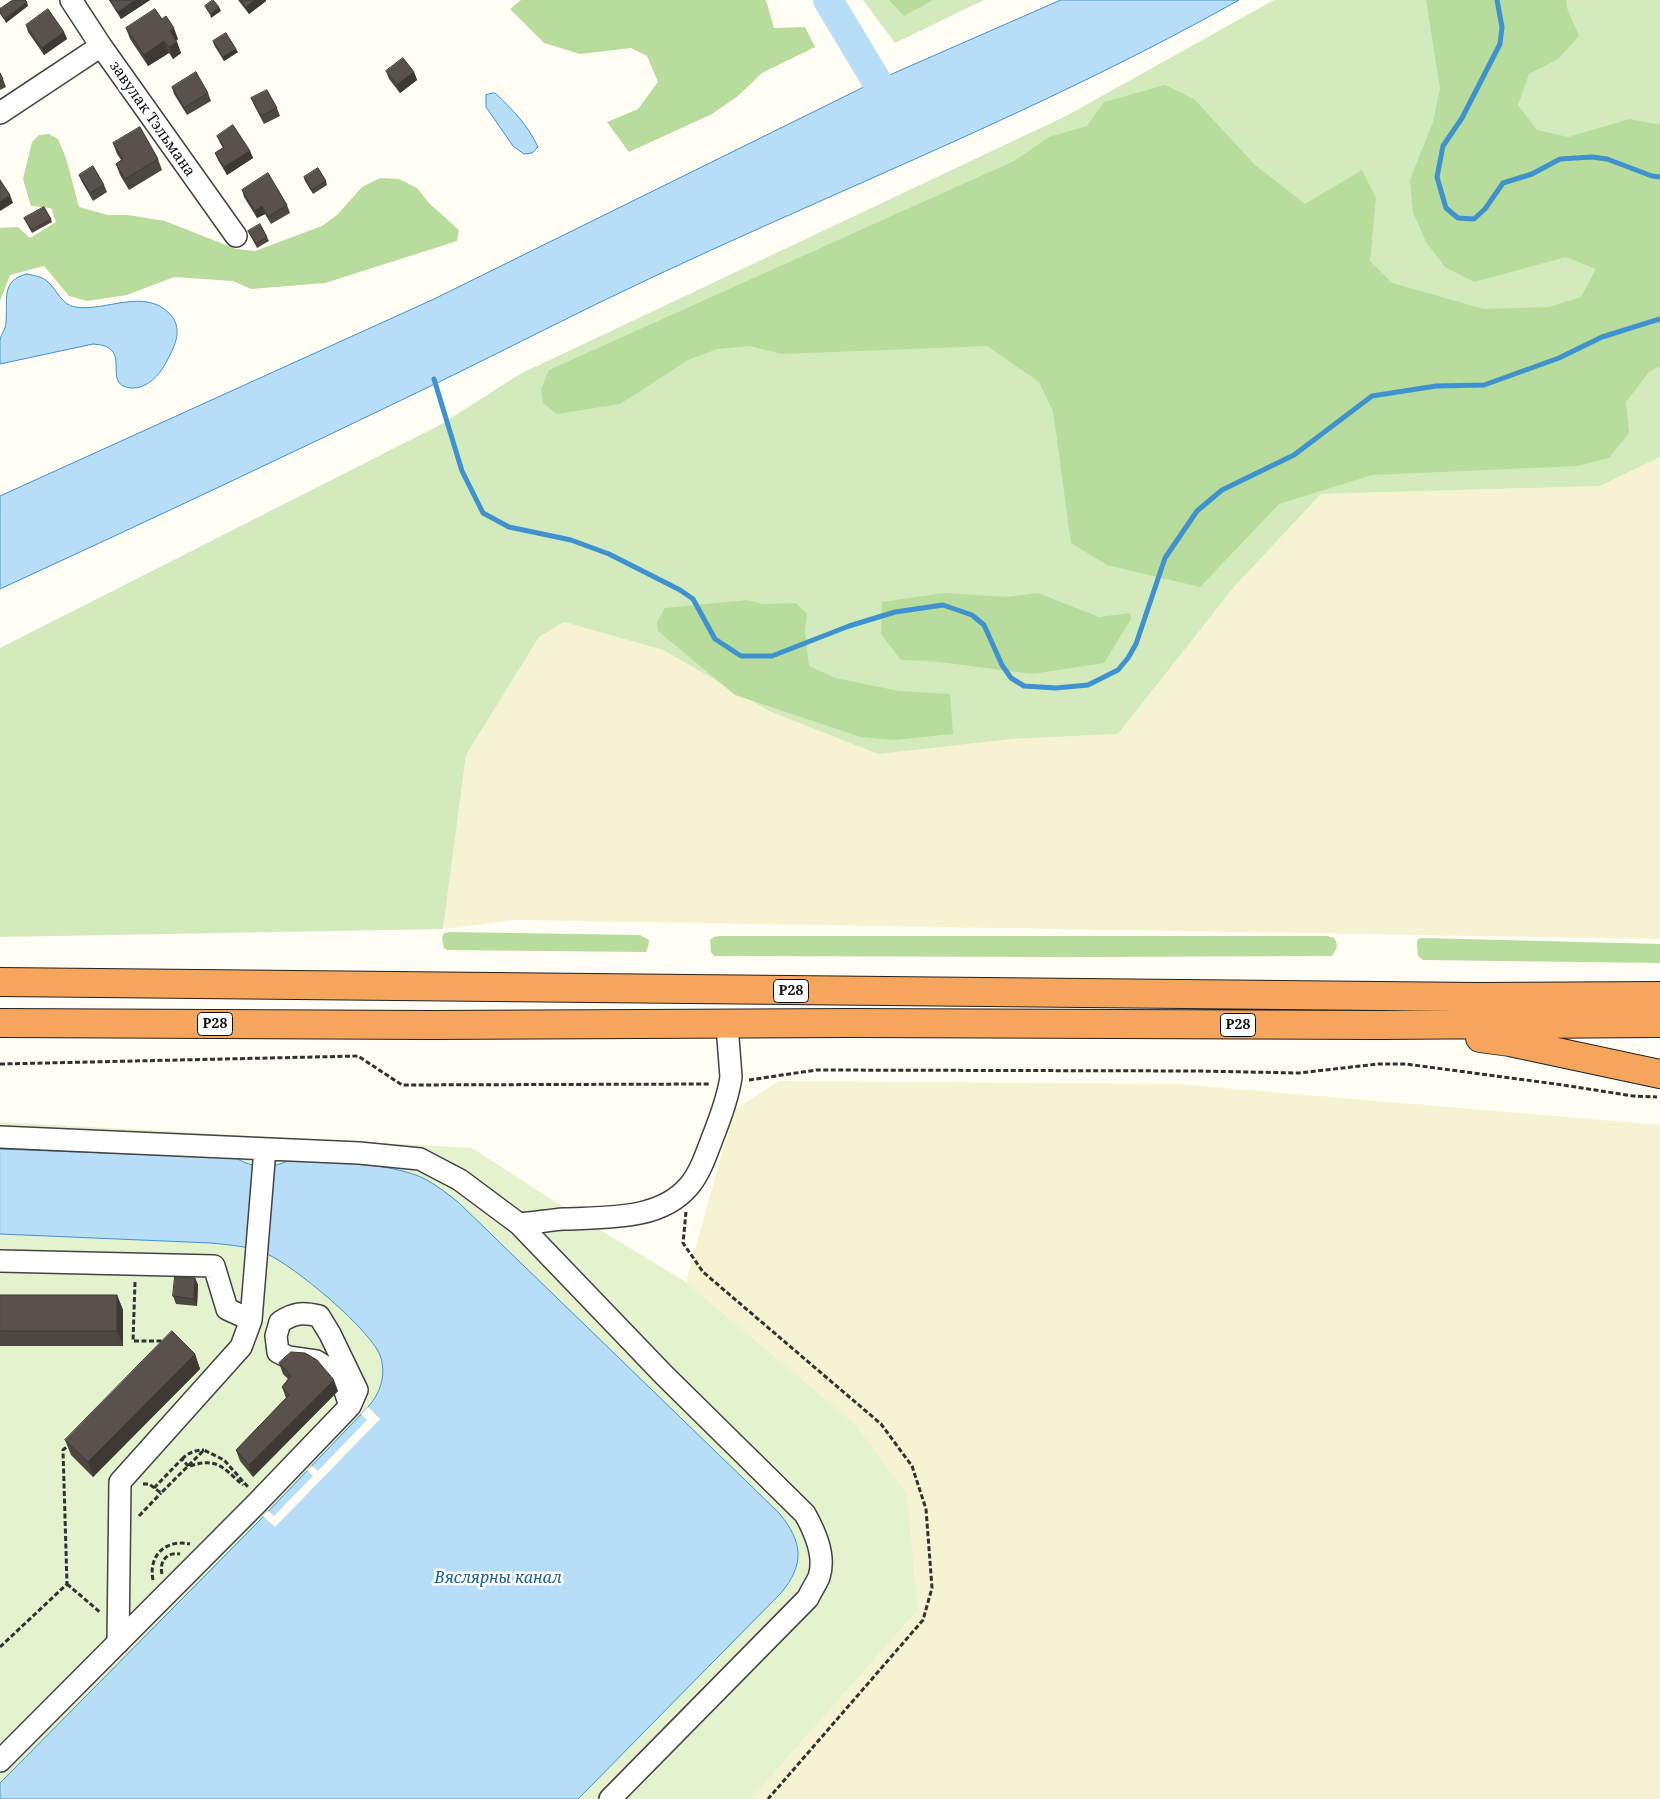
<!DOCTYPE html>
<meta charset="utf-8">
<style>
body{margin:0}
canvas{display:block;background:#fffdf4}
</style>
<canvas width="1660" height="1799"></canvas>
<script>
const c = document.querySelector('canvas').getContext('2d');
c.lineJoin = 'round';
function fillPath(path, color) {
  c.fillStyle = color;
  c.fill(path, 'evenodd');
}
function stroke(path, color, width, dash) {
  c.strokeStyle = color;
  c.lineWidth = width;
  c.lineCap = dash ? 'butt' : 'round';
  c.setLineDash(dash || []);
  c.stroke(path);
}
function write(font, color, halo, rows, align = 'center') {
  c.font = font + ' "Noto Serif",serif';
  c.lineWidth = 5;
  c.setLineDash([]);
  c.textBaseline = 'middle';
  c.strokeStyle = halo;
  c.fillStyle = color;
  for (const [text, x, y, turn = 0] of rows) {
    c.save();
    c.translate(x, y);
    c.rotate((+turn || 0) * Math.PI / 180);
    c.textAlign = isNaN(turn) ? turn : align;
    if (halo) c.strokeText(text, 0, 0);
    c.fillText(text, 0, 0);
    c.restore();
  }
}
fillPath(new Path2D(`
 M1660,457V939L516,920L443,929L466,755L539,637L564,622L663,650L769,711L1011,739L1118,734L1234,587L1321,494L1600,486Z
 M779,1081L1177,1084L1660,1125V1799H751L918,1610L907,1494L855,1424L686,1282L734,1110Z`), '#f6f3d3');
fillPath(new Path2D(`
 M863,0H984L895,43Z
 M1274,0H1660V457L1600,486L1321,494L1234,587L1118,734L1011,739L878,754L769,711L663,650L564,622L539,637L466,755L443,929L0,937V648L440,425L520,374L1066,116Z`), '#d3ebbc');
fillPath(new Path2D(`
 M521,0H766L774,28L805,27L815,47L762,73L738,96L712,114L629,152L607,122L638,109L658,82L647,56L631,48L580,54L544,43L510,9Z
 M889,0H933L904,16Z
 M1426,0H1566L1567,8L1579,36L1558,59L1529,74L1518,105L1537,130L1568,137L1630,119L1660,125V366L1649,372L1626,402L1629,433L1609,458L1578,466L1372,475L1279,504L1200,587L1107,565L1071,543L1053,411L1039,382L987,346L781,354L750,346L717,349L688,360L620,404L557,414L543,403L541,389L549,370L1014,161L1049,137L1087,126L1104,102L1165,85L1194,99L1255,165L1305,204L1362,170L1376,198L1370,261L1392,283L1484,309L1549,307L1581,297L1596,269L1566,257L1474,282L1445,267L1426,242L1413,212L1410,180L1433,122L1440,88Z
 M49,134L58,139L66,158L79,207L108,215H128L165,221L236,249L255,251L322,226L337,215L362,187L380,178L399,179L417,188L429,203L459,230L457,241L325,283L251,289L233,281L174,277L127,295L87,301L69,296L44,266L10,275L0,301V228L18,227L30,238L56,222L51,208L31,206L23,179L32,142L39,135Z
 M944,593L1007,597L1038,593L1099,617L1130,613L1131,619L1104,663L1032,674L932,661L901,660L881,634L882,602Z
 M747,600L763,604L796,603L807,614L805,630L809,666L835,678L899,691L950,694L953,734L894,740L861,737L735,695L658,631L657,622L665,608Z
 M451,932L640,935L649,940L648,947L646,952L447,950L444,948L442,938L444,933Z
 M719,936H1327L1334,938C1339,945 1337,948 1332,956L1078,957L714,956L711,952L710,940L714,937Z
 M1422,938L1660,944V963L1423,960L1418,956L1417,943L1418,939Z`), '#b7dc9b');
fillPath(new Path2D(`
 M0,1122L472,1148L582,1219L686,1282L855,1424L907,1494L918,1610L751,1799H0Z`), '#e5f2ce');
const water = new Path2D(`
 M1061,0H1239C1051,106 849,185 653,277C580,311 509,348 437,383C292,453 146,522 0,589V496L434,299L876,81Z
 M495,93C513,110 527,124 538,147L532,153L524,154L513,146L486,107V95Z
 M27,274C35,276 42,276 48,282C57,290 62,305 75,307C106,312 144,287 170,314C185,330 173,350 164,366C158,377 145,389 131,388C99,385 136,346 93,344L0,364C0,357 0,348 0,340C1,334 6,329 6,322C8,301 0,280 27,274Z
 M0,1149L236,1158C248,1165 261,1169 276,1165C282,1164 288,1160 294,1160C328,1160 396,1164 425,1179C438,1186 449,1195 459,1203L779,1513C803,1542 805,1564 781,1593L578,1799H0V1783L261,1519L368,1407C380,1393 386,1377 381,1358C374,1332 293,1265 267,1254C250,1246 229,1245 211,1243L0,1234Z`);
fillPath(water, '#b8def7');
stroke(water, '#3e92cf', 1);
fillPath(new Path2D(`
 M368,1407L380,1419L275,1527L263,1516L268,1511L274,1516L313,1476L307,1470L312,1466L318,1471L367,1420L361,1414Z`), '#fffdf4');
stroke(new Path2D(`
 M1497,0L1502,27L1500,44L1462,118L1443,146L1437,177L1446,208L1458,218L1474,219L1485,209L1503,183L1532,174L1560,159L1592,157L1607,159L1652,176L1660,177
 M434,379L462,471L483,513L509,527L571,540L609,554L680,590L693,599L715,639L741,656H772L849,626L895,612L943,605L972,615L984,625L1002,665L1011,678L1024,686L1056,688L1088,685L1118,670L1128,658L1136,644L1165,558L1197,511L1222,490L1294,455L1372,396L1436,386L1484,385L1559,358L1602,337L1660,319`), '#3e92cf', 5);
stroke(new Path2D(`
 M828,0L897,115`), '#b8def7', 30);
const minor = new Path2D(`
 M71,0L101,46L236,236
 M0,113L101,46
 M0,1137L359,1153L420,1159L460,1180L519,1224C534,1223 549,1220 564,1219C604,1217 660,1221 689,1186C700,1173 706,1155 712,1139C720,1119 728,1098 731,1077L727,1025
 M519,1224L664,1375L805,1514C815,1532 826,1556 819,1577C816,1584 811,1591 808,1598L610,1799
 M0,1261L214,1266L227,1309L251,1320
 M118,1643L120,1482L241,1347L251,1320L265,1149
 M0,1761L256,1504L350,1406L357,1390L330,1334L319,1316C302,1312 294,1313 280,1322L276,1336L278,1352L288,1357L316,1361L340,1376L350,1406`);
const highway = new Path2D(`
 M0,982L1478,997L1660,996
 M0,1023L430,1025L850,1023L1380,1025L1660,1023
 M1480,1038L1510,1042L1660,1074`);
stroke(minor, '#434343', 24);
stroke(highway, '#212121', 30);
stroke(new Path2D(`
 M0,1064L358,1056L402,1085L711,1084
 M749,1080L816,1070L1199,1071L1299,1073L1378,1064H1406L1563,1085L1633,1096L1657,1097
 M686,1212L683,1243L703,1272L881,1424L912,1466L926,1509L932,1588L923,1620L768,1799
 M135,1282L133,1341H165
 M182,1459C188,1453 195,1450 204,1450
 M190,1466C218,1457 223,1468 243,1485
 M143,1484H149L161,1493L204,1450L224,1460L248,1487
 M154,1488L182,1459L189,1467
 M139,1516L161,1493
 M162,1574C159,1561 167,1552 180,1554
 M153,1580C148,1555 166,1539 190,1544
 M67,1584L101,1613
 M0,1647L67,1584L63,1450L70,1444`), '#323232', 3, [5, 2.5]);
stroke(minor, '#fff', 21);
stroke(highway, '#f5a55c', 28);
fillPath(new Path2D(`
 M109,0H150L121,19Z
 M238,0H266V1L249,14Z
 M162,19L178,39L176,40L181,53L173,59L169,53L148,66L130,39L126,28Z
 M26,25L64,32L67,39L44,55L28,32Z
 M213,41L238,52L224,61L214,45Z
 M386,71L414,72L417,80L400,93L389,79Z
 M0,73L3,79L6,87L0,90Z
 M172,87L208,93L211,101L187,115L174,94Z
 M251,98L277,108L280,116L264,124L254,105Z
 M217,136L250,151L253,158L227,175L218,160L215,153L223,148L220,143Z
 M113,143L158,159L162,170L129,190L120,175L116,164L121,160L117,154Z
 M79,175L104,185L107,192L93,201L82,182Z
 M304,177L326,181L327,185L313,194L305,181Z
 M242,190L287,205L290,213L271,224L265,214L257,218L244,197Z
 M24,218L51,219L52,222L32,233Z
 M248,231L267,237L269,241L257,248Z
 M195,1278L198,1285L197,1306L176,1304L173,1296Z
 M0,1295H117L123,1310V1346H0Z
 M195,1354L200,1369L93,1477L71,1455L65,1440Z
 M279,1363L338,1391L253,1477L240,1461L236,1450L286,1398L282,1387L288,1379L283,1374Z`), '#4d4741');
fillPath(new Path2D(`
 M136,0H150L121,19L118,12Z
 M255,0H266V1L249,14L246,7Z
 M27,2L28,6L6,23L4,19Z
 M219,7L221,11L211,18L210,14Z
 M174,28L178,39L174,42L170,31Z
 M64,32L67,39L44,55L42,48Z
 M164,41L169,53L148,66L144,55Z
 M177,42L181,53L173,59L169,47Z
 M236,49L238,52L224,61L223,57Z
 M414,72L417,80L400,93L397,85Z
 M250,151L253,158L227,175L224,167Z
 M10,195L13,203L0,211V202Z
 M262,206L265,214L257,218L255,211Z
 M195,1278L198,1285L197,1306L194,1299Z
 M117,1295L123,1310V1346L117,1331Z
 M195,1354L200,1369L93,1477L88,1462Z
 M334,1380L338,1391L253,1477L249,1465Z`), '#3e3935');
const building = new Path2D(`
 M13,0H25L27,2L4,19L0,13V9Z
 M110,0H136L118,12Z
 M213,0L219,7L210,14L205,6Z
 M241,0H255L246,7Z
 M48,9L64,32L42,48L26,25Z
 M155,9L162,19L166,16L174,28L170,31L177,42L169,47L164,41L144,55L126,28Z
 M226,33L236,49L223,57L213,41Z
 M403,58L414,72L397,85L386,71Z
 M196,72L208,93L184,108L172,87Z
 M0,73L3,79L0,81Z
 M267,90L277,108L261,116L251,98Z
 M233,125L250,151L224,167L215,153L224,147L217,136Z
 M140,127L158,159L125,179L116,164L123,159L113,143Z
 M93,166L104,185L90,193L79,175Z
 M318,168L326,181L311,190L304,177Z
 M268,173L287,205L268,217L262,206L255,211L242,190Z
 M0,180L10,195L0,202Z
 M44,207L51,219L31,230L24,218Z
 M260,224L267,237L256,244L248,231Z
 M175,1277L195,1278L194,1299L173,1296Z
 M0,1295H117V1331H0Z
 M172,1331L195,1354L88,1462L65,1440Z
 M291,1352L305,1353L317,1360L334,1380L249,1465L236,1450L289,1395L282,1387L291,1376L279,1363Z`);
fillPath(building, '#59524c');
stroke(building, '#3e3935', 1);
for (const [x, y, w] of [
 [791,991,35],
 [215,1024,35],
 [1238,1025,35]
]) {
  const box = new Path2D();
  box.roundRect(x - w / 2, y - 11.5, w, 23, 4);
  c.fillStyle = '#fff';
  c.fill(box);
  stroke(box, '#101010', 1);
}
write('bold 14px', '#101010', null, [
 ["Р28",791,991],
 ["Р28",215,1024],
 ["Р28",1238,1025]
]);
write('15px', '#101010', '#fff', [
 ["завулак Тэльмана",152,119,55]
]);
write('italic 16px', '#1764a5', '#fff', [
 ["Вяслярны канал",498,1578]
]);
</script>
